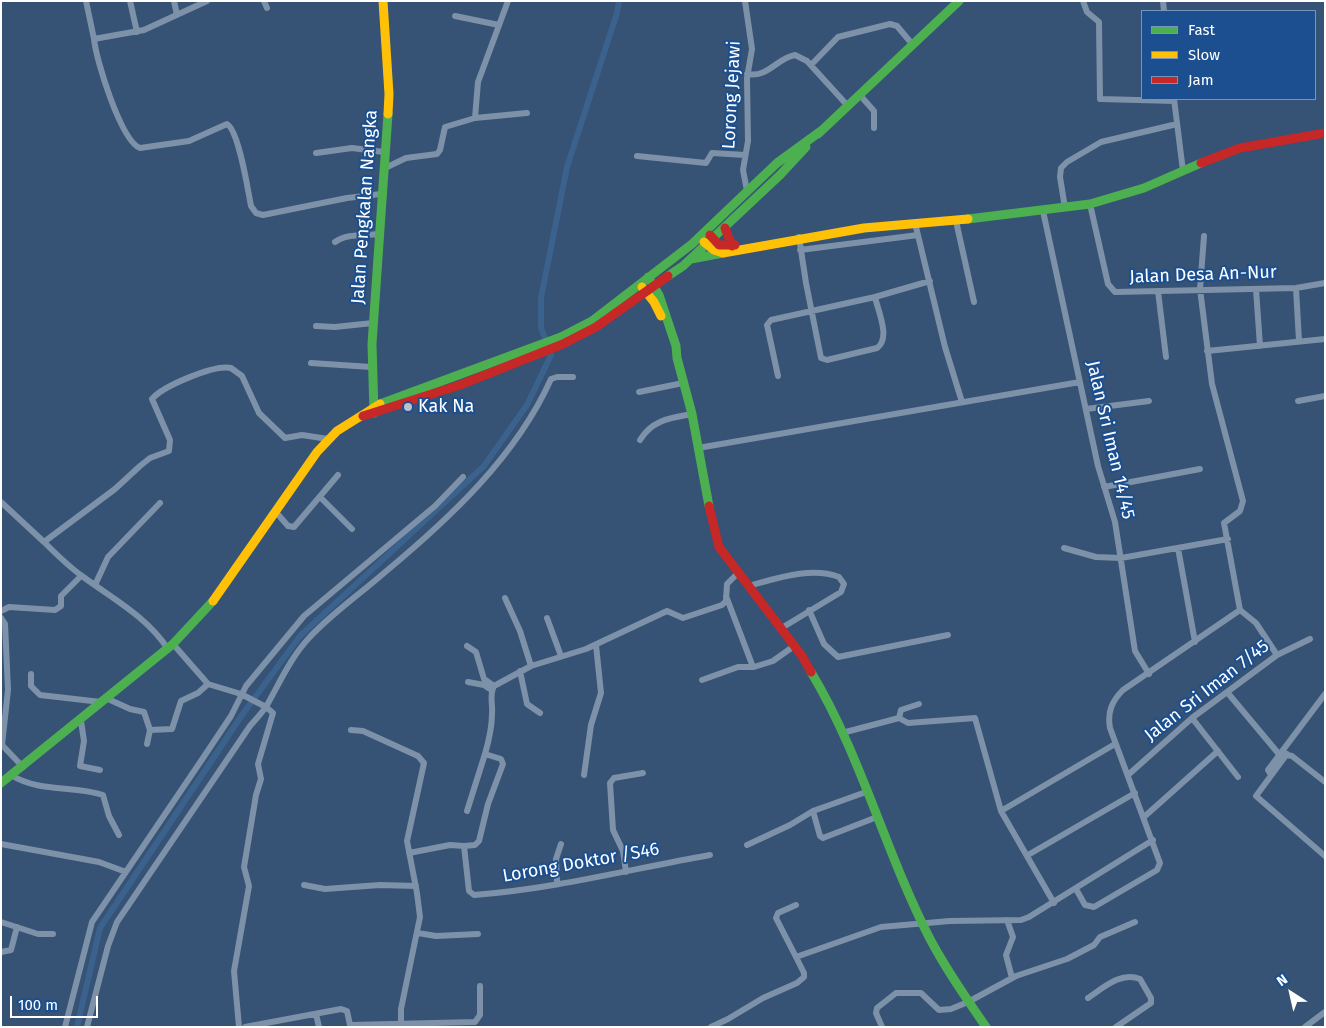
<!DOCTYPE html>
<style>
body{margin:0}
#map{position:relative;width:1326px;height:1028px;overflow:hidden;background:#365274;font-family:"Fira Sans",sans-serif}
canvas{display:block}
.frame{position:absolute;inset:0;border:2px solid #fff;pointer-events:none}
.legend{position:absolute;left:1141px;top:10px;width:175px;height:90px;box-sizing:border-box;background:#1b4f8f;border:1px solid #7695bc;margin:0;padding:6px 9px;list-style:none;font-size:15px;color:#fff}
.legend li{display:flex;align-items:center;gap:10px;height:25px}
.legend b{width:25px;border:1px solid #7695bc}
.north{position:absolute;left:1266px;top:968px;width:50px;height:50px;-webkit-text-stroke:4px #1b4f8f;paint-order:stroke;rotate:325deg;font-size:14px;font-weight:700;line-height:20px;text-align:center;color:#fff}
.north::after{content:'';display:block;margin:auto;width:18px;height:22px;background:#fff;clip-path:polygon(50% 0,100% 100%,50% 72%,0 100%)}
.scale{position:absolute;left:10px;top:996px;width:88px;height:22px;box-sizing:border-box;border:2px solid #fff;border-top:0;padding-left:6px;font-size:15px;line-height:18px;white-space:nowrap;color:#fff;-webkit-text-stroke:4px #1b4f8f;paint-order:stroke}
</style>
<div id="map">
<canvas width="1326" height="1028"></canvas>
<div class="frame"></div>
<ul class="legend">
<li><b style="height:6px;background:#4caf50"></b>Fast</li>
<li><b style="height:6px;background:#ffc107"></b>Slow</li>
<li><b style="height:6px;background:#c62828"></b>Jam</li>
</ul>
<div class="north">N</div>
<div class="scale">100 m</div>
</div>
<script>
const c = document.querySelector('canvas').getContext('2d');
c.lineJoin = 'round';
function stroke(path, color, width, dash) {
  c.strokeStyle = color;
  c.lineWidth = width;
  c.lineCap = dash ? 'butt' : 'round';
  c.setLineDash(dash || []);
  c.stroke(path);
}
function write(font, color, halo, rows, align = 'center') {
  c.font = font + ' "Fira Sans",sans-serif';
  c.lineWidth = 4;
  c.setLineDash([]);
  c.textBaseline = 'middle';
  c.strokeStyle = halo;
  c.fillStyle = color;
  for (const [text, x, y, turn = 0] of rows) {
    c.save();
    c.translate(x, y);
    c.rotate((+turn || 0) * Math.PI / 180);
    c.textAlign = isNaN(turn) ? turn : align;
    if (halo) c.strokeText(text, 0, 0);
    c.fillText(text, 0, 0);
    c.restore();
  }
}
stroke(new Path2D(`
 M77,1027L100,928L242,715L300,636L484,466L527,405L551,355L541,328V298L567,167L617,13L619,1`), '#3b618d', 6);
stroke(new Path2D(`
 M86,1L94,39
 M130,1L137,32
 M174,1L177,15
 M207,1L144,30L94,39C96,60 121,141 140,148L189,141L227,124C239,131 248,191 251,206L256,213L263,215L347,198L381,194
 M264,1L267,8
 M745,1L752,49L747,78L748,141L743,170L747,191
 M1083,1L1087,12L1099,22L1100,99L1174,101
 M1163,1L1164,11
 M455,16L499,25
 M811,65L838,37L890,24L897,26L913,45
 M747,74C768,78 777,58 795,55L807,61L847,105
 M859,94L874,111V128
 M1174,99L1183,171
 M475,118L527,113
 M316,153L352,148L384,152
 M637,156L706,163L712,153L745,155
 M383,169L406,158L437,154L440,150L445,127L475,118L478,82L508,1
 M1090,204L1108,284L1115,292L1296,288L1325,283
 M1065,208L1060,177L1061,168L1067,162L1101,142L1177,124
 M1043,211L1098,466L1115,522L1135,651L1149,674
 M956,221L974,302
 M915,223L945,347L962,402
 M1204,236L1200,289L1212,384L1243,501L1240,511L1224,523L1240,610L1256,623L1277,655
 M799,237L806,283L821,358L827,360L877,348C891,338 878,311 875,297
 M335,242C347,233 364,236 379,234
 M800,250L918,235
 M1296,288L1299,341
 M1256,289L1260,346
 M1158,291L1166,357
 M316,326L335,327L373,323
 M1207,351L1325,339
 M311,363L371,367
 M778,376L767,325L771,320L875,297L930,281
 M639,392L683,383
 M1298,401L1325,396
 M1086,409L1149,401
 M640,440C652,420 670,418 692,414
 M698,448L1080,382
 M1104,487L1200,469
 M320,497L352,529
 M1,502L44,542
 M275,511L288,526L294,527L338,475
 M1064,548L1096,557L1121,558L1228,539
 M1178,548L1195,642
 M95,585L108,557L160,503
 M748,586C775,579 811,566 839,577L844,584L841,592L780,629
 M726,596L753,667
 M505,598L520,631L531,666
 M809,610L824,644L838,657L948,635
 M1,611L9,607L55,610L61,606V596L81,576
 M1,618L5,624L8,690L2,745L23,767
 M547,618L561,656
 M173,644L208,684L241,694L266,707L273,713L258,764L261,779L256,795L244,867L249,886L234,971L239,1027
 M467,646L476,652L484,679L494,686
 M168,649C146,616 113,599 82,576C68,566 56,554 44,542L115,489L140,466L150,458L169,451L170,440L152,399C163,386 215,364 231,368L242,376L259,413L285,438L302,435L328,439
 M520,671L527,704L540,713
 M31,674V686L40,695L101,702
 M702,680L738,667H754L773,661L794,646
 M468,682L484,685L490,689
 M1227,692L1278,753L1292,756L1325,782
 M108,699L130,709L144,712L150,730L147,744
 M899,718L901,710L919,704
 M1192,718L1238,777
 M81,721L84,741L80,766L100,770
 M150,730L172,729L181,701L198,693L208,684
 M351,730L363,731L418,756L424,763L407,841L417,893L420,917L401,1009V1027
 M842,733L899,718L908,723L975,718L1001,811L1054,903
 M1287,754L1256,796L1325,856
 M11,775C40,793 73,785 103,795L109,816L119,835
 M584,775L591,725L601,693L596,645
 M1128,775L1192,718L1277,655L1310,639
 M1271,775L1268,770L1325,694
 M866,792L813,811L820,836L823,838L877,817
 M467,811L485,754
 M1001,811L1115,744
 M1144,817L1218,751
 M1,844L99,862L126,872
 M747,845L790,825L813,811
 M464,846L475,845L479,841L488,804L503,764L501,759L485,754C489,740 492,727 492,714C493,704 489,695 494,686L531,666L586,649L667,611L683,618L722,605L726,601L727,584L738,573
 M409,853L450,845L464,846L469,891L474,895C554,889 631,869 710,855
 M1028,855L1135,793
 M626,872L623,851L613,830L610,783L614,778L643,773
 M557,883L556,859L561,844
 M304,885L325,889L380,885L416,886
 M1076,889L1085,905L1094,907L1157,870L1160,863L1110,728C1107,712 1112,701 1123,690L1240,610
 M796,905L778,913L776,918L796,957
 M1007,920L1013,937L1006,955L1012,978
 M1,922L38,934H53
 M418,933L436,936L478,934
 M1,952L11,950L17,927
 M1088,998C1103,988 1121,971 1140,979L1151,998V1003L1116,1027
 M316,1014L319,1027
 M65,1027L92,922L203,758L231,716L246,686L304,616L435,506L463,477
 M87,1027L108,946L117,922L250,726C256,719 263,712 267,705C280,682 291,657 309,638C331,614 360,594 384,573C449,519 516,457 551,379L557,377H573
 M245,1027L341,1009L347,1011L350,1025L475,1022L480,1015V986
 M711,1027L728,1019L763,998L797,983L804,977V973L796,957L881,927L950,921L1021,920L1029,917L1153,840
 M882,1027L876,1013L877,1008L896,993H921L939,1010L951,1009L968,1002L1016,976L1067,959L1094,945L1100,937L1135,922
 M1305,1027L1325,1012`), '#7d92a8', 6);
stroke(new Path2D(`
 M818,134L959,1
 M968,219L1090,204L1144,188L1201,163
 M691,259L723,253
 M668,276L683,266L780,175L806,147
 M648,277L659,295L676,346L677,358L692,414L709,506
 M380,404L561,337L592,321L692,244L777,163L821,131
 M374,413L372,344L388,114
 M811,672C861,755 885,851 929,937C945,968 966,998 986,1027
 M1,783L173,644L213,601`), '#4caf50', 9);
stroke(new Path2D(`
 M383,1L389,94L388,114
 M704,242L714,250L723,253L864,228L968,219
 M642,287L654,302L661,316
 M213,601L317,452L337,431L380,404`), '#ffc107', 9);
stroke(new Path2D(`
 M1201,163L1240,148L1325,133
 M725,228L732,246
 M710,235L719,245H735
 M363,416L460,385L563,344L596,327L668,276
 M709,506L719,547L802,656L811,672`), '#c62828', 9);
for (const [x, y, r, color] of [
 [408,407,5,"#b9c2ce"]
]) {
  const dot = new Path2D();
  dot.arc(x, y, r, 0, 2 * Math.PI);
  c.fillStyle = color;
  c.fill(dot);
  stroke(dot, '#1b4f8f', 2);
}
write('18px', '#fff', '#1b4f8f', [
 ["Lorong Jejawi",732,95,-87],
 ["Jalan Pengkalan Nangka",365,207,-86],
 ["Jalan Desa An-Nur",1203,275,-2],
 ["Jalan Sri Iman 14/45",1110,440,77],
 ["Jalan Sri Iman 7/45",1207,691,-38],
 ["Lorong Doktor /S46",581,863,-10]
]);
write('18px', '#fff', '#1b4f8f', [
 ["Kak Na",418,407]
], 'left');
</script>
